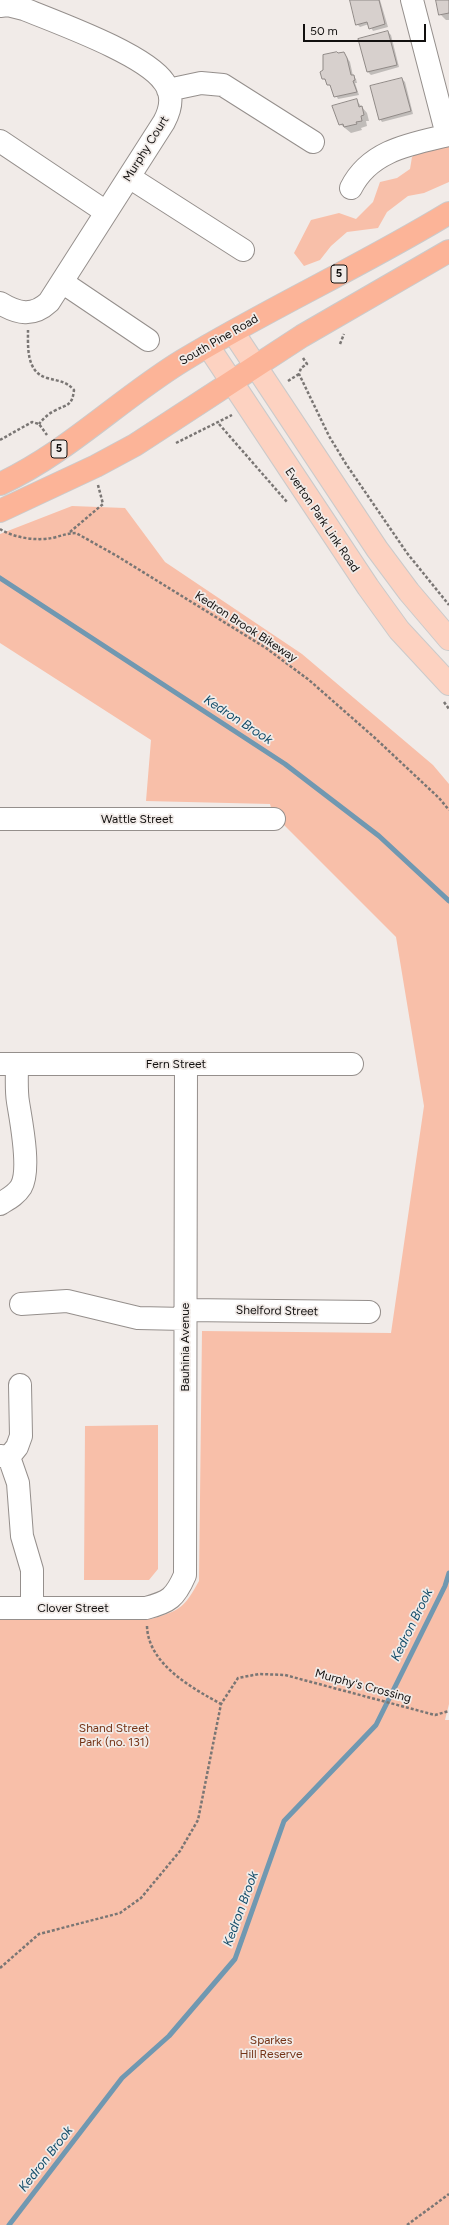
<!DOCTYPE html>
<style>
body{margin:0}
#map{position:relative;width:449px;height:2225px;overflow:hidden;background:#f1ebe8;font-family:Figtree,sans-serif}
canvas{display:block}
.scale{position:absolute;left:303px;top:24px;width:123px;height:18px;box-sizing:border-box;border:2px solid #12100f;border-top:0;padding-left:5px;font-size:12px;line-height:14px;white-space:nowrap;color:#12100f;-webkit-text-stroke:3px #f1ebe8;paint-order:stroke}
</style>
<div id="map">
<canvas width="449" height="2225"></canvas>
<div class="scale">50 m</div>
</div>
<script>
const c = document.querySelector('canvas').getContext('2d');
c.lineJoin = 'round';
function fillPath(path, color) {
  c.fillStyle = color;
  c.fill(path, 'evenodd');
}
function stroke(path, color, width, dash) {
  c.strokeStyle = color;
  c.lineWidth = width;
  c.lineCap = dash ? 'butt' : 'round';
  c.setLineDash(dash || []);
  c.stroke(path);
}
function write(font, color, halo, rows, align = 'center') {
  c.font = font + ' Figtree,sans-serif';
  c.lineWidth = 3.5;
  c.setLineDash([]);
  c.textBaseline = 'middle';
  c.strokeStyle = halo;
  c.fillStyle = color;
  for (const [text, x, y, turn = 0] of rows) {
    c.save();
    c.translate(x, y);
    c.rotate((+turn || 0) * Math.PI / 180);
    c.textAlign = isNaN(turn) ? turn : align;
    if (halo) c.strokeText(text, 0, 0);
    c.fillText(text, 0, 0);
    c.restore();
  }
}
fillPath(new Path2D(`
 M449,144V182L424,193L408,196L387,212L378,228L347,232L331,246L320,260L304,266L294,253L311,220L339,213L356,219L373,202L380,182L397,178L410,169L412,157L420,152Z
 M72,506L125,508L165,562L302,654L433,765L449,784V1704L445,1720H449V2225H0V1620L151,1619C181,1610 184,1608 199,1581L202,1331L391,1333L424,1106L396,937L273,814L270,804L146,801L151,740L0,643V534Z
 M158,1425V1569L149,1580H84L85,1426Z`), '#f8bfa9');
fillPath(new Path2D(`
 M351,0H380L388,27L373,31L369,24L360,27L357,24Z
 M437,0H449V20H446L440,14Z
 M388,32L391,35L399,67L371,75L368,72L359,40Z
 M344,53L350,62L353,76L356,79L357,83H355L359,95L338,99L332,87L323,78L338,54Z
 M402,79L405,82L413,114L382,122L380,119Z
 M356,100L367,113L369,121H366L367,126L361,128L362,130L351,133L340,124Z`), '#0003');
stroke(new Path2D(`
 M0,578L285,764L379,836L449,901
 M9,2225L122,2078L169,2036L235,1959L284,1821L376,1725L445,1586L449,1573`), '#7098b1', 5);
const building = new Path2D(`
 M350,0H379L385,24L369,29L367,22L356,25Z
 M436,0H449V13L439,15Z
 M388,31L397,65L367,72L358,39Z
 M337,52L338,53L344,52L347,58L351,75H354L355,80L353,81L357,92L334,97L330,85H327L325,79H322L320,72L323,70V55Z
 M402,78L411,111L379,120L370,86Z
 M357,99L359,107L362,106L364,115L361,116L362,121L356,122L357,124L344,127L343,124L339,125L332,106Z`);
fillPath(building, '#d7d0cd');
stroke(building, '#908a87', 1);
const minor = new Path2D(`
 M412,0L447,135
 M0,6L8,5L24,9C58,23 145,54 164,82C174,95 171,109 164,122L49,302C33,317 18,314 0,303
 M168,90L201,83L223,85L313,142
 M0,141L106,212
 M129,177L243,250
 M351,188C370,150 411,144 449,135
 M62,282L148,340
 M0,819H274
 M0,1064H352
 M0,1204C8,1199 16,1195 21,1187C31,1170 21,1121 18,1102C16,1090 17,1077 17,1065
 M21,1304L67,1301L138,1318L185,1319
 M185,1310L369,1312
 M0,1456L9,1457L18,1483L22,1536L32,1570V1608
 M9,1457L17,1447L21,1436L20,1385
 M0,1608H146C169,1602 175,1598 185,1575L186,1064`);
const major = new Path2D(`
 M233,332L377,549L409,592L449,639
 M208,346L368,587L399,630L449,684`);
const highway = new Path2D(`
 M0,484C67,453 120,399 182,361C269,308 362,266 449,213
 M0,511L96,466L135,445L302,336L449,251`);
stroke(minor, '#958f8c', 24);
stroke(major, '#cbcaca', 24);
stroke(highway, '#cbcaca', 24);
stroke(new Path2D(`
 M28,330C28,347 26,372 47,378C58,381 66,381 74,390C72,407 67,404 54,411C48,414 43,419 39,424
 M340,344L344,334
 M303,358L307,364L301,368L299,374L329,436L346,464L407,553L449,605
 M288,381L299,374
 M219,424L287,502
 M0,440L32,422L39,424L47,435
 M176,443L232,415
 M0,529C14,538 37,541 52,538C61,536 68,533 76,533L117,556L266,648L309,680L375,738L439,798L449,810
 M70,532L103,504L98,485
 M444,702L449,709
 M147,1626C148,1664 192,1688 221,1704
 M0,1968L39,1934L120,1913L141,1898L180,1851L198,1820L221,1704L238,1678L259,1674L285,1675L435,1715L449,1711
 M407,2225L449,2194`), '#7a7674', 2.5, [3, 2]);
stroke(minor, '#fff', 22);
stroke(major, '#fdd2c1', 22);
stroke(highway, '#fcb498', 22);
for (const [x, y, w] of [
 [339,274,16],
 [59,449,16]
]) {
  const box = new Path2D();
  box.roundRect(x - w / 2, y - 9, w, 18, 3);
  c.fillStyle = '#f1ebe8';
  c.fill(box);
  stroke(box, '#12100f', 1);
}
write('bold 11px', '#12100f', null, [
 ["5",339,274],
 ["5",59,449]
]);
write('12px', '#12100f', '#f1ebe8', [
 ["Murphy Court",146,149,-58],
 ["South Pine Road",219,340,-30],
 ["Everton Park Link Road",322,520,56],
 ["Kedron Brook Bikeway",246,627,33],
 ["Wattle Street",137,819],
 ["Fern Street",176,1064],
 ["Shelford Street",277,1311,1],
 ["Bauhinia Avenue",185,1347,-90],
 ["Clover Street",73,1608],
 ["Murphy's Crossing",363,1686,15]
]);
write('12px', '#743316', '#f1ebe8', [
 ["Shand Street",114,1728],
 ["Park (no. 131)",114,1742],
 ["Sparkes",271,2040],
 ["Hill Reserve",271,2054]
]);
write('italic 13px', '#124c69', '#f1ebe8', [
 ["Kedron Brook",238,720,33],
 ["Kedron Brook",412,1625,-64],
 ["Kedron Brook",241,1909,-70],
 ["Kedron Brook",46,2159,-52]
]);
</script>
